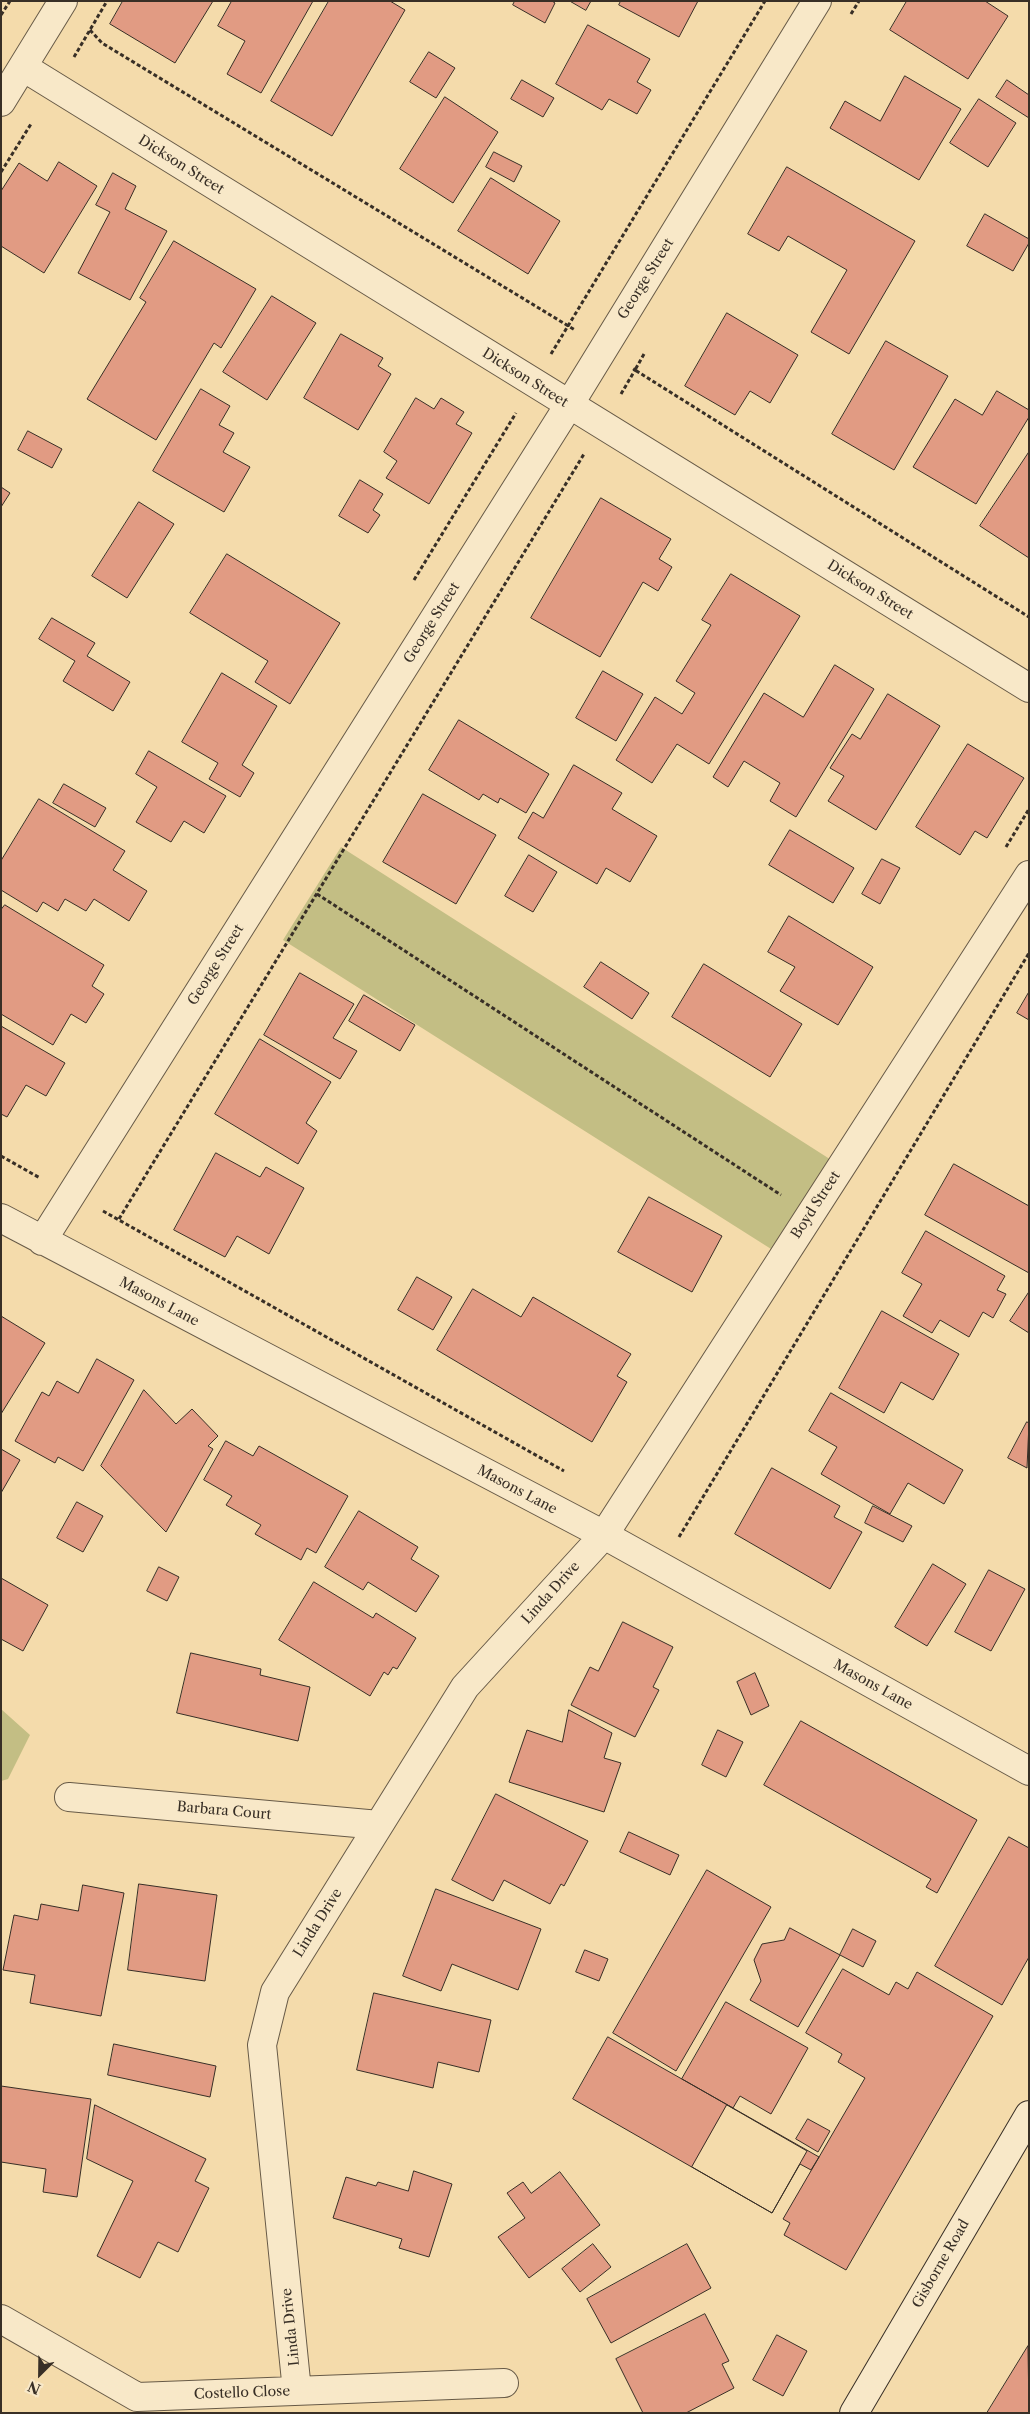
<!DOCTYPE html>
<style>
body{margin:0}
#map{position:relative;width:1030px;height:2414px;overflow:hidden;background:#f4dbab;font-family:"Libre Caslon Text",serif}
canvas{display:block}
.frame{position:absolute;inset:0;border:2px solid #382f26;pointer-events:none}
.north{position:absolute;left:15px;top:2349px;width:50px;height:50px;-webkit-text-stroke:4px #f8e8c8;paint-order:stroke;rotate:203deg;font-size:14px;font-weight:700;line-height:20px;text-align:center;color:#382f26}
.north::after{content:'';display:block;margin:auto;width:18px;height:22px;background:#382f26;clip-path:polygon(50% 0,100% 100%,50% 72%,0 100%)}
</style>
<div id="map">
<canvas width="1030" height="2414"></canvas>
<div class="frame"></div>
<div class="north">N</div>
</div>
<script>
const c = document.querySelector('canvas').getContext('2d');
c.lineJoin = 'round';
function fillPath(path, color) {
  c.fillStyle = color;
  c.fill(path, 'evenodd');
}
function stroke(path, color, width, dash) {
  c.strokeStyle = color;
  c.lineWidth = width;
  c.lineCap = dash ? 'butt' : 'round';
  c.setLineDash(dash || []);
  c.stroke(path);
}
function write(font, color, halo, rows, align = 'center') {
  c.font = font + ' "Libre Caslon Text",serif';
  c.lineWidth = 4;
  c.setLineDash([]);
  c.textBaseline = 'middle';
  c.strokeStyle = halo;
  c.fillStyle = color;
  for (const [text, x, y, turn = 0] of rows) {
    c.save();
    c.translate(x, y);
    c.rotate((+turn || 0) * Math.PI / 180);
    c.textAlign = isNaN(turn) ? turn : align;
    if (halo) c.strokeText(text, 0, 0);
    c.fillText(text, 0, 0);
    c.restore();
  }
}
fillPath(new Path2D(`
 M341,847L836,1163L779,1254L283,940Z
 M1,1709L30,1735L8,1779L1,1781Z`), '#c3be84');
const building = new Path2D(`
 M123,1H213L175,63L110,24Z
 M232,1H313L261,93L227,74L245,41L218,26Z
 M329,1H390L405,10L332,136L271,101Z
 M515,1H552L555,3L545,23L513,5Z
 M570,1H591L586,10Z
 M621,1H698L679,37L619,5Z
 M907,1H985L1008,16L968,79L890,30Z
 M588,25L650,59L637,82L651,90L637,114L609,99L602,110L556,84Z
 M429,52L455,68L436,98L410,82Z
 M905,76L961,109L919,180L830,128L845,101L880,121Z
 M522,80L554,98L543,117L511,99Z
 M1007,80L1029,95V118L996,97Z
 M445,97L498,132L453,203L400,169Z
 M979,99L1016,123L988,167L950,143Z
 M494,152L522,166L514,182L486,167Z
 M59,162L97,186L44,273L1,246V191L19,163L47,181Z
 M787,167L915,241L849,354L811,332L847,270L788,236L779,251L748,234Z
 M113,173L136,186L125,209L167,231L130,300L78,273L110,212L96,205Z
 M491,178L560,221L528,274L458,231Z
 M985,214L1029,239V243L1013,271L967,246Z
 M174,241L256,289L221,348L214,343L156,440L87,399L146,302L140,298Z
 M272,296L316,323L267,400L223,372Z
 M727,313L798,355L770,403L750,391L735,415L685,386Z
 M341,334L383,358L378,366L391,374L358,430L304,398Z
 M886,341L948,376L894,470L832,434Z
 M201,389L230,406L219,425L234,433L223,452L250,467L224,512L153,471Z
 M997,391L1029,410V417L976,504L913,467L955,399L982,415Z
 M416,398L434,409L441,398L464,412L456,424L472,433L429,504L386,478L397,461L384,452Z
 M28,431L62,449L52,468L18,450Z
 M1029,452V558L980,526Z
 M360,480L383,494L373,510L380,515L368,533L339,516Z
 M1,487L10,493L1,507Z
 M601,498L671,539L659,559L672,567L658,591L643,582L600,657L531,618Z
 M139,502L174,524L127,598L92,576Z
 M227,554L340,623L290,704L255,682L268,661L190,613Z
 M731,574L800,616L709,764L677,744L652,783L616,760L655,697L682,714L695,693L676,681L711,625L702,620Z
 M52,618L95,643L87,656L130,682L113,711L63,681L75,661L39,639Z
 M835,665L874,689L796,817L770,801L780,783L744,761L728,787L713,777L764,693L803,717Z
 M603,671L643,694L616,741L576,718Z
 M222,673L277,706L242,765L254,773L240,797L209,779L218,763L182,742Z
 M888,694L940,726L876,830L828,801L844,776L830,768L852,734L860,739Z
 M459,720L549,774L526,813L500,798L498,803L483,794L479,800L429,770Z
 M968,744L1024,778L987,838L975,831L960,855L916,827Z
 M149,751L226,796L204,833L184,821L171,842L136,822L157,787L136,774Z
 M574,765L622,793L612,809L657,836L630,882L606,868L597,884L518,838L533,812L543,818Z
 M64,784L106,808L95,827L53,803Z
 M423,794L496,835L456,904L383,862Z
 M39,799L125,851L113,870L147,891L129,921L94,899L86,911L65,899L58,911L43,902L37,912L1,890V861Z
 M790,830L854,868L833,903L769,865Z
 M529,855L557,872L533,912L505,896Z
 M882,859L900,868L880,904L862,894Z
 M5,905L104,965L92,986L104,994L86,1023L71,1014L53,1045L1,1014V910Z
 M789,916L873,967L838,1025L780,991L795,967L768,952Z
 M601,962L649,993L632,1019L584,987Z
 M704,964L802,1024L770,1077L672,1017Z
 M300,973L354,1004L333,1038L357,1051L340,1079L264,1035Z
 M1029,992V1020L1017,1013Z
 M364,995L415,1025L400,1051L349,1021Z
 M1,1026L65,1063L46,1096L26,1085L7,1117L1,1114Z
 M260,1039L331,1082L306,1123L317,1131L298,1164L215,1114Z
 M216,1153L260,1177L266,1167L304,1188L269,1254L237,1236L225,1257L174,1230Z
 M954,1164L1029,1206V1273L925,1215Z
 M649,1197L722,1236L692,1292L618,1252Z
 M926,1231L1005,1276L997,1290L1006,1294L993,1318L983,1312L969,1337L940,1320L932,1333L903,1316L922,1284L902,1273Z
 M417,1277L452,1297L433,1330L398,1310Z
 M473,1289L521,1317L533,1297L631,1354L617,1376L627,1382L592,1442L437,1350Z
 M1029,1292V1333L1010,1321Z
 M882,1311L959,1354L933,1400L901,1382L884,1413L839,1388Z
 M1,1316L45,1343L1,1414Z
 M97,1359L134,1380L83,1471L58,1457L55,1463L15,1441L42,1392L49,1396L57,1381L78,1393Z
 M144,1390L176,1424L192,1409L218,1436L208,1446L213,1449L166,1532L101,1466Z
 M831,1393L963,1470L944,1504L908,1483L890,1514L821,1474L837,1447L809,1431Z
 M1027,1422L1029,1423L1027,1468L1008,1458Z
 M226,1441L253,1456L259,1446L348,1496L316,1553L307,1548L301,1560L255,1534L261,1525L226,1505L232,1496L204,1480Z
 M1,1449L20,1460L1,1493Z
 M772,1468L840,1506L834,1517L862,1532L830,1589L735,1534Z
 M77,1502L103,1516L83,1552L57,1538Z
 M873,1506L912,1526L903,1542L865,1523Z
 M359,1511L418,1547L411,1559L439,1576L416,1612L368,1582L363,1590L325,1567Z
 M933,1564L966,1584L927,1646L895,1627Z
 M159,1567L179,1577L167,1601L147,1591Z
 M989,1570L1025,1589L991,1651L955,1632Z
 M1,1578L48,1605L23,1651L1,1639Z
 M314,1582L373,1618L376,1613L416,1638L397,1669L393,1667L388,1675L384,1672L370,1696L279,1640Z
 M623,1622L673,1647L653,1687L659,1690L635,1737L571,1705L590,1667L598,1671Z
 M191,1653L261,1669L260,1675L310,1687L298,1741L177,1713Z
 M755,1673L769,1706L751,1715L737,1682Z
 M569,1710L612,1733L604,1758L621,1763L604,1812L509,1782L527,1730L562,1742Z
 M801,1721L977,1820L937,1893L926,1887L931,1879L764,1785Z
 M718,1730L743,1742L726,1777L702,1765Z
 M496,1794L588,1841L564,1886L561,1884L550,1904L504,1880L493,1901L452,1880Z
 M629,1832L679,1855L670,1875L620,1852Z
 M1009,1837L1029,1848V1957L1002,2005L935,1966Z
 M707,1870L771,1907L676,2071L613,2033Z
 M139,1884L217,1895L205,1981L128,1970Z
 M83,1885L124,1893L101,2016L30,2003L35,1975L3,1970L14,1915L38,1920L41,1904L78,1911Z
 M436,1889L541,1929L518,1990L452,1964L441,1991L403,1976Z
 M790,1928L840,1955L798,2027L750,2000L761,1981L754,1960L762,1944L784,1940Z
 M853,1929L876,1941L863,1967L840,1955Z
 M585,1950L608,1959L599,1981L576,1972Z
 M843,1969L889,1995L896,1982L908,1989L917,1972L993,2016L846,2270L784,2235L790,2223L783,2219L865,2078L838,2062L842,2054L806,2033Z
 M374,1993L491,2020L479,2072L438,2062L433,2088L357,2070Z
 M726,2002L808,2048L771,2114L740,2096L733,2108L682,2079Z
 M608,2037L819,2157L811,2170L800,2164L772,2213L573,2099Z
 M114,2044L216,2066L210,2097L108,2075Z
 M1,2086L91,2099L77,2197L43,2192L46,2169L1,2162Z
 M95,2105L206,2159L195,2181L209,2188L178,2252L158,2242L140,2278L97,2256L133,2181L87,2159Z
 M727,2105L807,2151L772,2213L692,2167Z
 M808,2119L830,2131L818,2152L796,2139Z
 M414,2171L452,2184L429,2257L399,2248L402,2239L333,2218L346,2177L376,2186L378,2182L408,2191Z
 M560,2172L600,2225L529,2278L498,2237L525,2218L507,2193L523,2182L531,2193Z
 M593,2244L611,2267L580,2292L562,2269Z
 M687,2244L711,2288L611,2343L587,2299Z
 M705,2314L729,2361L722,2364L734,2388L686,2413H643L616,2359Z
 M777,2335L807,2351L783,2396L753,2380Z
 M1028,2346L1029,2413H987Z`);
fillPath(building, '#e19b83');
stroke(building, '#382f26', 1);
const minor = new Path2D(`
 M23,67L1029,688
 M1,102L63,1
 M1,1218L604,1535L1029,1771
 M42,1241L569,405L817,1
 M69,1797L379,1825
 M1,2319L137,2397L504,2383
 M297,2391L262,2045L275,1992L465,1687L604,1535L1029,875`);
const secondary = new Path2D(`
 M854,2413L1029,2115`);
stroke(minor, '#675a47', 30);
stroke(secondary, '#382f26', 30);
stroke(new Path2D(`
 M851,14L859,1
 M1,15L10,1
 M90,30L102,43L575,330
 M74,57L107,1
 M1,172L31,124
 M551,354L765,1
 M644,354L635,370L1029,617
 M621,394L635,370L632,368
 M414,580L516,413
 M1006,847L1029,809
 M317,894L781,1195
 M1,1156L40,1178
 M103,1211L564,1471
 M119,1219L584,454
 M679,1537L1029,953`), '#382f26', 3, [4, 2.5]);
stroke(minor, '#f8e8c8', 28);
stroke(secondary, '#f8e8c8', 28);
write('14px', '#382f26', '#f8e8c8', [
 ["Dickson Street",181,165,32],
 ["George Street",646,279,-58],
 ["Dickson Street",525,378,32],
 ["Dickson Street",870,590,32],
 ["George Street",432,623,-58],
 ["George Street",216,965,-58],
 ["Boyd Street",816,1205,-57],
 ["Masons Lane",159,1302,28],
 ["Masons Lane",517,1490,28],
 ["Linda Drive",551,1593,-48],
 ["Masons Lane",873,1685,29],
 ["Barbara Court",224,1811,5],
 ["Linda Drive",318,1923,-58],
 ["Gisborne Road",941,2264,-60],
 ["Linda Drive",291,2327,-96],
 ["Costello Close",242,2393,-2]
]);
</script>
